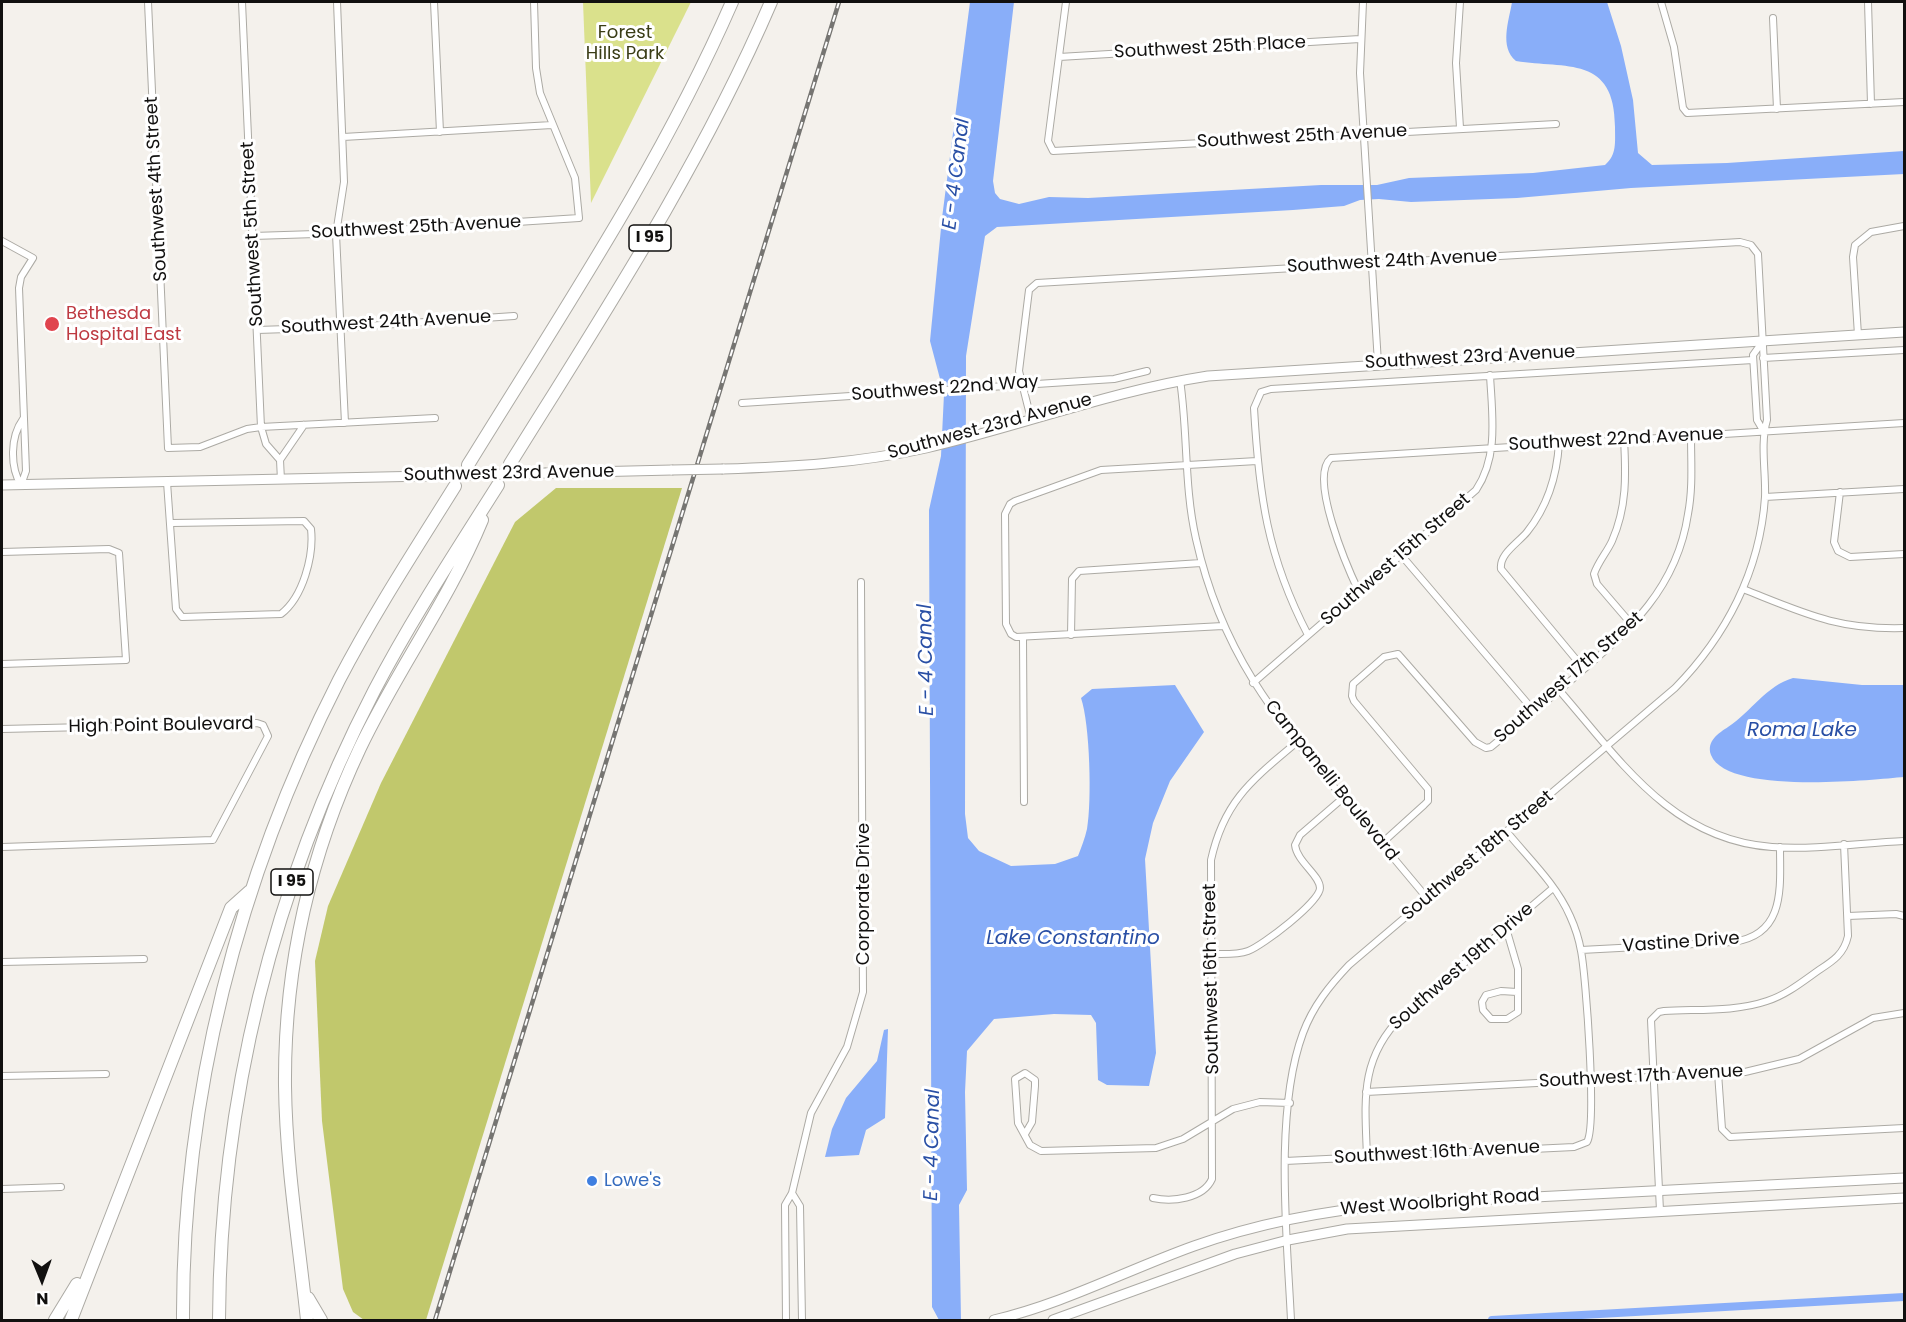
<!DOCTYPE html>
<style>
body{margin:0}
#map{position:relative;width:1906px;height:1322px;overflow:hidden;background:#f4f1ec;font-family:Poppins,sans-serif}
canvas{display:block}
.frame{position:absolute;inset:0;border:3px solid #11100f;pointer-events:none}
.north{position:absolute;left:12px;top:1250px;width:60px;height:60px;-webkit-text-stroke:4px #fff;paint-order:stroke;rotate:179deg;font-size:16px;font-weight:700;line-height:24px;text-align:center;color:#11100f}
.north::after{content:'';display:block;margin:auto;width:21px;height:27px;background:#11100f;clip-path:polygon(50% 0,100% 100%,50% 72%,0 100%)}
</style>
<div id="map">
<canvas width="1906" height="1322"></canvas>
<div class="frame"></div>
<div class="north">N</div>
</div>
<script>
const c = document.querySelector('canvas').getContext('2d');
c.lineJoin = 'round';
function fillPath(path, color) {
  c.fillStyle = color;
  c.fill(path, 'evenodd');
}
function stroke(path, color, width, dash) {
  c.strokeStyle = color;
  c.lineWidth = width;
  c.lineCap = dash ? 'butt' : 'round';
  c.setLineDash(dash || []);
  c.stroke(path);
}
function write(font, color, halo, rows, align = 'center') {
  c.font = font + ' Poppins,sans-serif';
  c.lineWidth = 6;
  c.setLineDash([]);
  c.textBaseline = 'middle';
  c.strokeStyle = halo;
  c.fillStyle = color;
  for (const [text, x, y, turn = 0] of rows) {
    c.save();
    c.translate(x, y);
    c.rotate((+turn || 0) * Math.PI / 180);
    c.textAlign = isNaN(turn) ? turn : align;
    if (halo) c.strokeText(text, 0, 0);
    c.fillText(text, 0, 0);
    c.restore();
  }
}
fillPath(new Path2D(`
 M583,2H691L591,203Z`), '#dae18c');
fillPath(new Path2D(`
 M556,488H682L426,1320H364L353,1312L343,1289L322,1121L315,961L328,906L381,783L515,522Z`), '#c1c86c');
fillPath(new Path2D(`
 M970,2H1014L993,181L995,193L1000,199L1019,204L1049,197L1088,198L1321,185H1377L1409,178L1533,173L1605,165C1617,155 1615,142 1615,127C1615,55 1566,69 1516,61C1499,47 1509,21 1512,2H1607L1621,46L1633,100L1638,153L1652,165L1727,163L1904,151V174L1631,188L1517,198L1411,202L1379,199L1360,200L1344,206L1293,210L997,227L985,236L966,356L965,814L968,838L979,851L1011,866L1055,864L1078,856C1081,848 1085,838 1087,829C1092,802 1090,724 1081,698L1092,689L1175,685L1204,732L1170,781L1153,823L1145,859L1156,1053L1149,1086L1107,1085L1098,1080L1096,1023L1091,1015L1054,1014L994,1019L967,1051L965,1092L967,1190L959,1205L961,1320H939L932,1307L929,510L941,456L944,394L930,341L942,218Z
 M1793,678L1862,685H1904V777C1869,780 1727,795 1711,755C1706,741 1719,733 1728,727C1752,711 1766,686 1793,678Z
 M888,1029L885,1118L866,1130L859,1155L825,1157L832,1129L846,1098L877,1061L884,1030Z`), '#89aef9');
stroke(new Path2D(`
 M1492,1320L1904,1297`), '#89aef9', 8);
const street = new Path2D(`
 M148,2L168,448L200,447L247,429L261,427L435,418
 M242,2L261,427L266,444L280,460
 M337,2L344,182L336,234L345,423
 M434,2L440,132
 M1066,2L1048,141L1053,151L1556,124
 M1363,2L1360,73L1378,363
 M1661,2L1674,47L1683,108L1687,113L1904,102
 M1868,2L1871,104
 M1773,18L1777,109
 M1059,57L1360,39
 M1460,128L1456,63L1460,2
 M343,137L552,125
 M253,236L347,233L579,218L575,178L540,93L536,68L534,2
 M2,241L33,258L21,277L19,288L26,471L21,485
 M257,330L351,327L514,316
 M1858,335L1853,257L1855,245L1871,232L1904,226
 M1763,341L1753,355L1757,420L1764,432
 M1763,358L1904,350
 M1180,380C1188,433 1184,487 1196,539C1221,651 1273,715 1345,800C1373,833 1400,866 1427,898
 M742,403L1114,379L1147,371
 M1031,419L1019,371L1029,290L1037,283L1740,242L1751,245L1758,254L1767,420C1760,444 1766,472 1765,497C1760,571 1726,636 1675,688L1349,965C1330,985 1313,1006 1303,1033C1274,1111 1287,1237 1291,1320
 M1624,439C1626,475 1627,507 1612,541C1607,552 1598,562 1594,574L1597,584L1633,626
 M1559,443C1557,475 1547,507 1527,532C1518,543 1499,554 1501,569L1584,669
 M281,480L280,460L304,425
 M167,482L176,609L182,617L281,614C303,597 314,556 311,529L304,521L172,523
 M21,485C10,467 10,437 23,419
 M1840,492L1834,542L1838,551L1850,557L1904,554
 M1765,497L1904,489
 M2,552L109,549L119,553L126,660L2,664
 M1402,556L1534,711
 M1743,589C1804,613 1837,630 1904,628
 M1359,592C1348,569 1308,477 1331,458L1904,423
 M1223,626L1016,637L1011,634L1006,624L1005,514L1010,504L1015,501L1101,470L1257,461
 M1071,635L1072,579L1079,571L1201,563
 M1308,635C1267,556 1259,495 1254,408L1261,392L1271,389L1753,360
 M1023,638L1024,802
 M1253,683L1476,490C1499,456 1492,414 1490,375
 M1559,690C1620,760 1671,840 1772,847C1816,850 1861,843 1904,841
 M2,729L257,723L263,725L268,736L213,840L2,847
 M1382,843L1424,805L1428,801V789L1354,701L1352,696L1353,684L1384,657L1398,654L1475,742L1486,748L1491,747C1520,723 1548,700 1576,676C1630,630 1677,588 1688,514C1693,488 1691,462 1691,436
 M1848,916L1896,914L1904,916
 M1506,928L1518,969V1012L1507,1019H1491L1483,1010L1482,1002L1486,995L1501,991L1517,992
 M1581,950L1733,942C1786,935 1780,887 1780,847
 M1212,954C1224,954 1237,955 1248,951C1262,946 1320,902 1320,888C1320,875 1297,862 1295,845L1300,835L1343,798
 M2,962L144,959
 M1718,1073L1722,1129L1730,1137L1904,1128
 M2,1076L106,1074
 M1366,1092L1745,1072L1799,1059L1873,1018L1904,1013
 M1025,1134L1032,1122L1035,1086V1080L1025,1073L1015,1079L1018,1123L1030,1145L1041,1151L1156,1148L1183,1139L1233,1109L1260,1102L1290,1103
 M1367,1157C1365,1101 1359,1059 1402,1016L1553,888
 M1285,1161L1574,1147L1587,1142C1597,1126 1586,976 1581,951C1579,939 1575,927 1570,916C1556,884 1529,859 1507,832
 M2,1189L61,1187
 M792,1193L800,1206L802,1320
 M1153,1198C1172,1202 1203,1199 1212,1179L1211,860C1224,801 1252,780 1296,743
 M1660,1211L1651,1020L1659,1012L1664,1011C1697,1009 1735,1012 1767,1001C1786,995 1802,982 1819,970C1833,961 1844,954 1848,936L1844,844
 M786,1320L785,1205L792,1193L811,1113L847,1047L863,992L861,582`);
const secondary = new Path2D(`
 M723,469C791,467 859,463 926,448C1021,426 1111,391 1208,376L1904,332
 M546,473L672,470
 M2,485L428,476
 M994,1320C1063,1304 1127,1270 1194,1246C1261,1222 1328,1210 1399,1204L1904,1178
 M1053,1320L1235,1254L1288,1240L1347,1229L1904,1198`);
const highway = new Path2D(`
 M510,464C604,313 701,165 771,2
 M468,465C561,314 661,165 732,2
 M308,1298L321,1320
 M55,1320L77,1284
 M71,1320L231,908L250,891
 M183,1320C182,1098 238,878 339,680C374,613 415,550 455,486
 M219,1320C220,1102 273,886 374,691C411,620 455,553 498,485
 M307,1320C299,1243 286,1164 285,1086C284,968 310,854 360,748C397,670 449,600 482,520`);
stroke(street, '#acaaa4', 8);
stroke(secondary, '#acaaa4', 11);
stroke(highway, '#acaaa4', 14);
stroke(street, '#fff', 6);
stroke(secondary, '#fff', 9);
stroke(highway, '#fff', 12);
const rail = new Path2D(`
 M435,1320L839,2`);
stroke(rail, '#767572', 4.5);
stroke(rail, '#fff', 2, [7]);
const secondaryBridge = new Path2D(`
 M672,470L723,469
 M428,476L546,473`);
stroke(secondaryBridge, '#acaaa4', 11, []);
stroke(secondaryBridge, '#fff', 9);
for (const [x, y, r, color] of [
 [52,324,8,"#e0444e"],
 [592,1181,6,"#3f7fe0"]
]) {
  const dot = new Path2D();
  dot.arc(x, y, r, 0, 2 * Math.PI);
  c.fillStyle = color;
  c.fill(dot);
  stroke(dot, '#fff', 2);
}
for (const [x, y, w] of [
 [650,238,42],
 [292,882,42]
]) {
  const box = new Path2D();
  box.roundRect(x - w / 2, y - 13, w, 26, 4.5);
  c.fillStyle = '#fff';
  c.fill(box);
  stroke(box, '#11100f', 1.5);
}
write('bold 16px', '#11100f', null, [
 ["I 95",650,238],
 ["I 95",292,882]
]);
write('18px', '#3a3d16', '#fff', [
 ["Forest",625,33],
 ["Hills Park",625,54]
]);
write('18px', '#11100f', '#fff', [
 ["Southwest 25th Place",1210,48,-3],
 ["Southwest 25th Avenue",1302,137,-3],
 ["Southwest 4th Street",157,189,-93],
 ["Southwest 25th Avenue",416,228,-3],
 ["Southwest 5th Street",253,234,-93],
 ["Southwest 24th Avenue",1392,262,-3],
 ["Southwest 24th Avenue",386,323,-3],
 ["Southwest 23rd Avenue",1470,358,-3],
 ["Southwest 22nd Way",945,389,-4],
 ["Southwest 23rd Avenue",990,427,-15],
 ["Southwest 22nd Avenue",1616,440,-3],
 ["Southwest 23rd Avenue",509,474,-1],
 ["Southwest 15th Street",1396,560,-41],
 ["Southwest 17th Street",1569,678,-41],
 ["High Point Boulevard",161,726,-1],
 ["Campanelli Boulevard",1331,781,51],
 ["Southwest 18th Street",1478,856,-40],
 ["Corporate Drive",864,894,-90],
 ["Vastine Drive",1681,943,-4],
 ["Southwest 19th Drive",1462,967,-41],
 ["Southwest 16th Street",1212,979,-91],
 ["Southwest 17th Avenue",1641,1077,-3],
 ["Southwest 16th Avenue",1437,1153,-3],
 ["West Woolbright Road",1440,1203,-4]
]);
write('18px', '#be3a42', '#fff', [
 ["Bethesda",66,314],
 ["Hospital East",66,335]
], 'left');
write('18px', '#366cbe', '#fff', [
 ["Lowe's",604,1181]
], 'left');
write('italic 20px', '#294fa5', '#fff', [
 ["E - 4 Canal",957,174,-83],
 ["E - 4 Canal",927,660,-91],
 ["Roma Lake",1802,731],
 ["Lake Constantino",1073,939],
 ["E - 4 Canal",933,1145,-89]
]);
</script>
